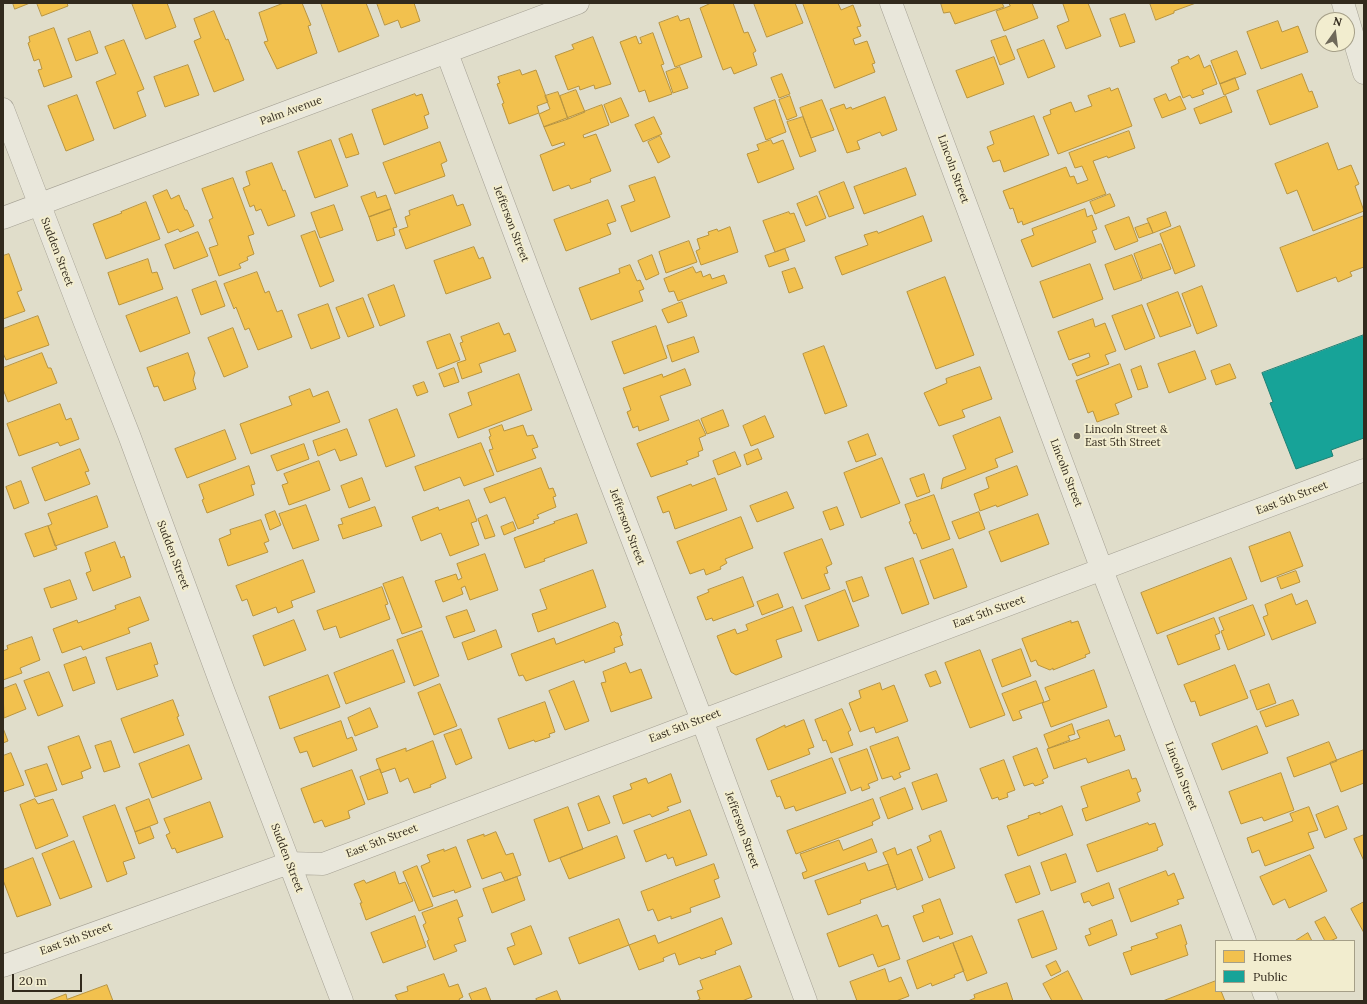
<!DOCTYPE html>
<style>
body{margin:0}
#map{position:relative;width:1367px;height:1004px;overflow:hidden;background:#e0ddca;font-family:Lora,serif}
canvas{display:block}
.frame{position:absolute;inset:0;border:4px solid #322a1d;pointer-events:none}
.legend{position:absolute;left:1215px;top:940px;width:140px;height:52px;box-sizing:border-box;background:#f2edcf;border:1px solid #a59f88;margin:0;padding:5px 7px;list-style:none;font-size:12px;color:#322a1d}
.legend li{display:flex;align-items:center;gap:8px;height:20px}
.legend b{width:20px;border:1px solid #a59f88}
.north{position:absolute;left:1315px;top:12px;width:40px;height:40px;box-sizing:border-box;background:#f2edcf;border:1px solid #a59f88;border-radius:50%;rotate:14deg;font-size:11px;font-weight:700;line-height:16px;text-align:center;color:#322a1d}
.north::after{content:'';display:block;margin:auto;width:14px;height:18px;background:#6f695a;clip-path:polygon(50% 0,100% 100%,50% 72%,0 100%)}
.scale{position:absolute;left:12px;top:974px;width:70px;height:18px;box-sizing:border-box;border:2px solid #322a1d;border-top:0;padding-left:5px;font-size:12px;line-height:14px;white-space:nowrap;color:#322a1d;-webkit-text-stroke:3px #f2edcf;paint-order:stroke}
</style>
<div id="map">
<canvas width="1367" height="1004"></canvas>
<div class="frame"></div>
<ul class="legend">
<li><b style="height:11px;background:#f2c14e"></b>Homes</li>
<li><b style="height:11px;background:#17a398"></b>Public</li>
</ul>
<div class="north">N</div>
<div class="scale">20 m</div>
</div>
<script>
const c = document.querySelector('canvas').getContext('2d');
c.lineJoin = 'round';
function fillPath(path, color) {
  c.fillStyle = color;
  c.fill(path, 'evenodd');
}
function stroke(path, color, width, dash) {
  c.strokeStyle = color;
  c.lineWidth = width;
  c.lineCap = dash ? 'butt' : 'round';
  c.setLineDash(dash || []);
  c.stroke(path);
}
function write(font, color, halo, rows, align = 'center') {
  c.font = font + ' Lora,serif';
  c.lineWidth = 4;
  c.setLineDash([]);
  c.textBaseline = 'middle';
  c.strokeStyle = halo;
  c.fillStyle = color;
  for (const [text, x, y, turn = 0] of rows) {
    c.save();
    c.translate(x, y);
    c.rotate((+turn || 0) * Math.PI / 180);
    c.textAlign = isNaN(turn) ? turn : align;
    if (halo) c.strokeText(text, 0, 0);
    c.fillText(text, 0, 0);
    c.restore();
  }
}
const homes = new Path2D(`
 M13,3H30L15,9Z
 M37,3H67L68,6L42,16Z
 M132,3H167L176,27L146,39Z
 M284,3H302L311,25L308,26L317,53L277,69L264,42L268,41L259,13Z
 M321,3H366L379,36L339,52Z
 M377,3H414L420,21L401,28L398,20L385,25Z
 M709,3H733L744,33L748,32L756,51L753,53L757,65L734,74L731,67L723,70L700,8L709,4Z
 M754,3H795L803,23L767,37Z
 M803,3H838L841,10L853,5L861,26L857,27L861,36L853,39L855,45L867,41L875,63L872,64L875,72L835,88Z
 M941,3H1002L1004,7L955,24L950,12L944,13Z
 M1009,3H1032L1038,18L1004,31L996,11L1010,6Z
 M1065,3H1088L1101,36L1066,49L1057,26L1069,21L1063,4Z
 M1150,3H1196L1174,11V13L1156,20Z
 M214,11L226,40L228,39L244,80L214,92L194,41L201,38L194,19Z
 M1125,14L1135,42L1120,47L1110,19Z
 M678,16L680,21L689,18L702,57L675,67L659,23Z
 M1278,21L1282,32L1298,26L1308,52L1261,69L1247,32Z
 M54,28L72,77L44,87L38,70L42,69L39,59L34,61L28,43L30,42L29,37Z
 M90,31L98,53L76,61L68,39Z
 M653,33L664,64L661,65L672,94L649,102L645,90L639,92L620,42L636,36L639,44L642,43L640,38Z
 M1006,36L1015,59L1000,65L991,41Z
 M593,37L611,84L595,89L594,85L580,90L579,86L568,90L555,56L574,49L572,45Z
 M124,40L144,89L137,92L146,116L114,129L96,82L116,74L105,47Z
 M1044,40L1055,67L1028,78L1017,50Z
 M1237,51L1246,74L1220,84L1211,61Z
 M1199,55L1204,68L1210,65L1217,84L1202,90L1204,94L1192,98L1190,95L1183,98L1171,67L1179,63L1178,60L1188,56L1190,59Z
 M994,57L1004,84L967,98L956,71Z
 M188,65L199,95L165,107L154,77Z
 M680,67L688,88L673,93L666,72Z
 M520,70L522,75L536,70L548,102L537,106L539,113L509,124L502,104L504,103L497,84L500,83L498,77Z
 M782,74L790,94L779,98L771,78Z
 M1302,74L1309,92L1312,91L1318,107L1270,125L1257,91Z
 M1235,78L1239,89L1224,95L1220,84Z
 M1110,88L1111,91L1118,88L1132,126L1058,154L1043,117L1051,114L1050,110L1071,102L1075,112L1092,106L1088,96Z
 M576,90L585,112L568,119L560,96Z
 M558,92L568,119L544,127L539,114L550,109L545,96Z
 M415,94L416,96L422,94L429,114L424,116L428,128L384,145L372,110Z
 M1166,94L1169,101L1180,96L1186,109L1162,118L1154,99Z
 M77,95L94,140L66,151L48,106Z
 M790,96L797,116L787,120L779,100Z
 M1226,96L1232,112L1200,124L1194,109Z
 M885,97L897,130L882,136L880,132L857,141L860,149L847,153L830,109L844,104L846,109L851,107L852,109Z
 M621,98L629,116L611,123L604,105Z
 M775,100L786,132L766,140L754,108Z
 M822,100L834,130L811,138L800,108Z
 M602,105L609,125L583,135L584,138L596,134L611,171L590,179L591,182L571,189L569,185L553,191L540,155L565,145L564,142L552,146L544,127Z
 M1034,116L1049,155L1004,172L1000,160L993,162L987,147L994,144L990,132Z
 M654,117L662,134L643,142L635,125Z
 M803,117L816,151L800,157L787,122Z
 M1129,131L1135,148L1108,158L1107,156L1093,161L1106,194L1023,225L1022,221L1018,223L1013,208L1010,209L1003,191L1066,167L1070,177L1074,176L1077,184L1088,180L1082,166L1075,168L1069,153Z
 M352,134L359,154L346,158L339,139Z
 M660,136L670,157L658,163L648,142Z
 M331,140L348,186L315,198L298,152Z
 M771,140L773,144L783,140L794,169L758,183L747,154L759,150L757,145Z
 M440,142L447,161L441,164L445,176L395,194L383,163Z
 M1328,143L1338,170L1351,165L1359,184L1355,186L1364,211L1313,231L1297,190L1287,194L1275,164Z
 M272,163L283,191L285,190L295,216L268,226L261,209L256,211L254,205L250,207L243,188L250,185L246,172Z
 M906,168L916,195L864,214L854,187Z
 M655,177L670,217L631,232L621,206L635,201L629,186Z
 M233,178L254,234L248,236L254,254L247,257L248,260L239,264L241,268L219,276L209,248L218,245L209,220L213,218L202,189Z
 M844,182L854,208L829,217L819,192Z
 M167,190L171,199L179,195L185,210H187L194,226L180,232L178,229L168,233L153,196Z
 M375,192L377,198L386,195L391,209L369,217L361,197Z
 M1110,194L1115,206L1095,214L1090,202Z
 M453,195L457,206L463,204L471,225L406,249L399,230L408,227L405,217L410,215L409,211Z
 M817,196L826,218L806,226L797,204Z
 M608,200L616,221L607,224L611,234L566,251L554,220Z
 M146,202L160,239L106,259L93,224L122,213L121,212Z
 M334,205L343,230L320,238L311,213Z
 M391,209L397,227L393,228L395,235L377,241L369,217Z
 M1085,209L1087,217L1092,215L1097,229L1092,231L1096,242L1032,267L1021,240L1034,235L1032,229Z
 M789,212L790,214L794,213L805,241L775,252L763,221Z
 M1166,212L1171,226L1153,233L1147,219Z
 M923,216L932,241L842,275L835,257L868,245L864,235L877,231L878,233Z
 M1364,216V267L1350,272L1352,276L1338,282L1336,277L1297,292L1280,248Z
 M1129,217L1138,241L1115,250L1105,226Z
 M1149,223L1153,233L1139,238L1135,228Z
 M1180,226L1195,266L1175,274L1160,234Z
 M730,227L738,252L701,265L696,251L700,249L697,239L709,235L708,232L717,229L718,231Z
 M315,231L334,281L320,287L301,236Z
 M198,232L208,256L174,269L165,245Z
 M689,241L697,262L666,273L659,252Z
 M1161,244L1171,269L1143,279L1134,254Z
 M474,247L479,259L483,257L491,278L446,294L434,261Z
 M785,249L789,260L769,267L765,256Z
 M9,254L22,290L17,292L25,311L3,319V256Z
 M652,255L659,274L646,280L638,261Z
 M1132,255L1142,280L1114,290L1105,265Z
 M148,259L152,273L157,272L163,289L119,305L108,273Z
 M1090,264L1103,299L1053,318L1040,282Z
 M630,265L637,281L640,280L644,289L639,291L643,301L591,320L579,288L620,273L619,269Z
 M693,267L696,273L701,271L703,277L710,274L712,279L724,275L727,283L678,301L674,291L669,292L664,279Z
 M795,268L803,288L789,293L782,272Z
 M257,272L265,293L269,291L277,312L282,310L292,337L258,350L249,328L245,330L236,307L234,309L224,284Z
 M945,277L974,355L936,369L907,292Z
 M216,281L225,306L201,315L192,290Z
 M394,285L405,316L380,326L368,295Z
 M1202,286L1217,326L1197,334L1182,294Z
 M1178,292L1191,326L1160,337L1147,304Z
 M177,297L190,333L140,352L126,316Z
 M363,298L374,327L348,337L336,308Z
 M682,302L687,316L668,323L662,310Z
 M328,304L340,338L311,349L298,315Z
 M1142,305L1155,338L1125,350L1112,316Z
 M38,316L49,345L6,360L3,353V329Z
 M1093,319L1095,327L1105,323L1116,351L1105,355L1109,364L1077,376L1072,364L1090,357L1089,353L1069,360L1058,332Z
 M499,323L504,335L509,333L516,351L479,364L482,372L462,379L457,363L466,360L460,343L463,342L461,337Z
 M656,326L667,358L624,374L612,342Z
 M233,328L248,367L224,377L208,338Z
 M450,334L460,360L437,369L427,342Z
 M694,337L699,352L672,362L667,346Z
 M824,346L847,406L825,414L803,354Z
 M1195,351L1206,379L1169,393L1158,364Z
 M42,353L48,368H51L57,383L8,402L3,389V368Z
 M188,353L195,373L193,380L196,389L164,401L158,386L154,387L147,368Z
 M1120,364L1132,397L1115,404L1119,414L1097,422L1093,411L1088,413L1076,381Z
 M1230,364L1236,378L1216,385L1211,371Z
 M1141,366L1148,387L1138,390L1131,370Z
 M980,367L992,399L962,410L965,417L939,426L924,393L947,383L946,379Z
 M454,368L459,382L444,387L439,374Z
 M685,369L691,385L660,396L669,420L639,431L638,426L633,428L627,412L631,410L623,388L662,374L663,377Z
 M519,374L532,410L458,438L449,414L472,405L468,393Z
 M424,382L428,392L417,396L413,386Z
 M310,389L313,397L328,391L340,422L251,454L240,424L292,405L289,397Z
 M60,404L66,420L71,418L79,439L60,446L58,442L19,456L7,424Z
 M397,409L415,456L386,467L369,420Z
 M723,410L729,426L707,434L701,419Z
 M765,416L774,437L751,446L743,426Z
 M1000,417L1013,452L995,459L998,467L941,489L943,478L966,469L953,436Z
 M699,420L706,435L699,438L703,450L698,452L699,456L686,461L688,464L651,477L637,444Z
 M502,425L504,431L523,425L527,436L533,435L538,447L532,449L536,458L497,472L489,450L493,449L489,437L491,436L489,430Z
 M347,429L357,455L340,461L335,449L318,456L313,441Z
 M225,430L236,459L187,478L175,449Z
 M868,434L876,455L856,462L848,442Z
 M481,443L494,475L464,486L460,477L424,491L415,467Z
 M304,444L309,459L277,471L271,456Z
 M80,449L89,471L85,472L90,484L45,501L32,468Z
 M758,449L762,459L747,465L744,455Z
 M735,452L741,466L718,475L713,461Z
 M882,458L900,503L861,518L844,473Z
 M319,461L330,490L289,505L282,485L288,483L284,474Z
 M249,466L255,484L251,485L254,495L207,513L202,500L204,499L199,485Z
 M1017,466L1028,495L997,507L996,505L980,511L974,494L989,488L986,478Z
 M541,468L549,489L553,488L556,496L553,497L556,507L537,515L539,518L533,520L534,523L518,529L505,497L490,503L484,489Z
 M924,474L930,492L917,497L910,479Z
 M362,478L370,500L349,508L341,486Z
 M715,478L727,510L675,529L669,511L663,513L657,497L691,484L692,486Z
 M21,481L29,503L14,509L6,487Z
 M787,492L794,508L757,522L750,506Z
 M934,495L950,539L922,549L916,533L914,534L909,522L911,521L905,505Z
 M97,496L108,527L55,546L48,526L52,524L48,514Z
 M469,500L477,521L471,523L479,545L450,556L441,533L421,541L412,517L438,507L439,510Z
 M306,505L319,540L293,549L279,514Z
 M375,507L382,526L343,539L338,525L343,524L341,519Z
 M837,507L844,525L830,530L823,512Z
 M275,511L281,525L270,530L265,515Z
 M979,512L985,529L959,539L952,522Z
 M577,514L587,543L544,559L545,561L525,568L514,538L555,523L554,522Z
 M1038,514L1049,544L1001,562L989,532Z
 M487,515L495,536L485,539L478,519Z
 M741,517L753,548L725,559L727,563L720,567L721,569L706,575L704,569L690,574L677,542Z
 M261,520L269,541L264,543L268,552L228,566L219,539L231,534L230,530Z
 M513,522L516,530L504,535L501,527Z
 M48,526L57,549L34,557L25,534Z
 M1290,532L1303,566L1261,582L1249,547Z
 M822,539L832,564L826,567L828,573L824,574L830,589L802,599L784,553Z
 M115,542L121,558L124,556L131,577L93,591L86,573L91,571L85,553Z
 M953,549L967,587L934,599L920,561Z
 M485,554L498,590L470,600L465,586L461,588L463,594L443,602L435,581L456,574L458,580L462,578L457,564Z
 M913,558L929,604L902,614L885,568Z
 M1231,558L1247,599L1157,634L1141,593Z
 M303,560L315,592L291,601L293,607L278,613L276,607L253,616L247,599L242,601L236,586Z
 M593,570L606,607L538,632L532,614L547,609L540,590Z
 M1296,571L1300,582L1281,589L1277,578Z
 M403,577L422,627L402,634L383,584Z
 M743,577L754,606L713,621L712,618L706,620L697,597L709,592L708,590Z
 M862,577L869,596L853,602L846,582Z
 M70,580L77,599L51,608L44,589Z
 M382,587L388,604L385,605L390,619L340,638L336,626L324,630L317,611Z
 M845,590L859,626L818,641L805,606Z
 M778,594L783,607L762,615L757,602Z
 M1292,594L1296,605L1307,600L1316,623L1272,640L1263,617L1268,615L1265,605Z
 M140,597L149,620L128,628L130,633L83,650L81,646L62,653L53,629L77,620L78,623L116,609L115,606Z
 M1253,605L1265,635L1228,650L1221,631L1224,630L1219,618Z
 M793,607L802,631L776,640L782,657L736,675L731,672L717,636L735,629L737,634L748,630L746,625Z
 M467,610L475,631L454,638L446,617Z
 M1214,618L1220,633L1215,635L1220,649L1178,665L1167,636Z
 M294,620L306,650L264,666L253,636Z
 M1071,621V623L1078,621L1090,653L1085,655L1086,657L1053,670V668L1050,670L1038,665L1036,660L1031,662L1022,639Z
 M615,622L616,623H618L622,635L620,636L623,645L614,648L615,652L585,663L584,660L526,681L523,675L519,676L511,654L554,638L556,644Z
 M496,630L502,647L468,660L462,643Z
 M422,631L439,676L414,686L397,640Z
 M32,637L40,660L20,668L22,673L3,680V651L8,649L7,646Z
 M151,643L158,664L154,665L158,676L117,690L106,658Z
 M1021,649L1031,676L1002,687L992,660Z
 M393,650L405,682L346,704L334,673Z
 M980,650L1005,715L970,728L945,663Z
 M86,657L95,683L73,691L64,665Z
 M626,663L630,673L641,669L652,698L611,712L601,683L606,682L603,672Z
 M1235,665L1248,698L1200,716L1195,701L1191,702L1184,685Z
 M1094,670L1107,707L1051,727L1042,703L1050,700L1045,688Z
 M936,671L941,683L930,687L925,675Z
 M49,672L63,706L38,716L24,681Z
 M328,675L340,707L280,729L269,697Z
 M574,681L589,721L565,730L549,691Z
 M1036,681L1044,702L1019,711L1022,718L1013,721L1002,694Z
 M880,683L882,690L894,685L908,721L876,733L874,727L860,732L849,703L861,698L859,691Z
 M16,684L26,709L4,718L3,689Z
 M440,684L457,726L434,735L418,693Z
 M1269,684L1276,703L1257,710L1250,691Z
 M173,700L179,716L177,717L184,735L134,753L121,719Z
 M1293,700L1299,715L1266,727L1260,712Z
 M545,702L555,732L549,734L550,737L535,742L534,740L509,749L498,719Z
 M370,708L378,727L355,736L348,718Z
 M842,709L851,730L848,732L853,745L831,753L826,740L823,741L815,720Z
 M804,720L814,747L808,749L810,754L768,770L756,739L785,725V727Z
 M1109,720L1115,737L1120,735L1125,750L1088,763L1086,758L1054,769L1047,749L1080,738L1077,731Z
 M341,721L347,739L352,737L357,750L313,767L307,751L300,753L294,738Z
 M1072,724L1075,734L1068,736L1070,740L1049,748L1044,735Z
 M1257,726L1268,753L1222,770L1212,744Z
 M3,728L8,741L3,743Z
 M461,729L472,758L456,765L444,735Z
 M79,736L91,768L81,772L83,778L62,785L48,747Z
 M898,737L910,769L899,773L901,777L894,780L892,776L882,779L870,747Z
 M111,741L120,767L104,772L95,746Z
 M433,741L446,778L430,785L431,787L414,793L408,778L400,782L395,768L381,773L376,759L406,748V751Z
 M1329,742L1337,761L1294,777L1287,758Z
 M189,745L202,779L152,798L139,764Z
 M1037,748L1048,777L1042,780L1044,783L1035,786L1033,783L1024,786L1013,757Z
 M867,749L878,780L868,784L870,788L862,791L861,787L851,791L839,759Z
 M1364,750V783L1341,792L1330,763Z
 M11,753L24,785L3,792V756Z
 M832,758L846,793L796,811L794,806L785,809L780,796L777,797L771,781Z
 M1004,760L1015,790L1007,793L1008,797L999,800L998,797L992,799L980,769Z
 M47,764L57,790L35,797L25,771Z
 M380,769L388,793L368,800L360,777Z
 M352,770L365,804L348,811L350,818L325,827L322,820L314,823L301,789Z
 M1129,770L1132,779L1136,778L1141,791L1137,793L1140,801L1086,821L1082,809L1088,807L1081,787Z
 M1281,773L1294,810L1264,821L1262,817L1241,824L1229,792Z
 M671,774L681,802L667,807L669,810L652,817L650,814L623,824L613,796L632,789L630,784L646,778L648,783Z
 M937,774L947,801L922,810L912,783Z
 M905,788L913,809L888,819L880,798Z
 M599,796L610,823L588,831L578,804Z
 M35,799L38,804L53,799L68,836L36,849L20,805Z
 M149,799L158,823L135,832L126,808Z
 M873,799L880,818L872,822L873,825L796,854L787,831Z
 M210,802L223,837L177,853L175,848L172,849L166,835L170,833L164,819Z
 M115,805L135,858L123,862L127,874L107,882L83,817Z
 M1062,806L1073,835L1018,856L1007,826L1029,818L1028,816L1040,812V814Z
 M1338,806L1347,829L1325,838L1316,815Z
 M568,807L583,849L549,862L534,820Z
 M1309,807L1318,830L1308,833L1314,848L1265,866L1259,850L1252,853L1247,838L1293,821L1290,814Z
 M690,810L707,855L676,866L673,857L668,859L666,854L646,862L634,831Z
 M1148,823L1149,825L1155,823L1163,845L1157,848L1158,850L1097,872L1087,845Z
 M150,827L154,838L139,844L135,832Z
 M941,831L955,868L929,878L917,847L931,841L929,836Z
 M496,832L506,855L513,853L521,875L505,881L501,872L482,879L467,840L484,834V836Z
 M1364,835V861L1354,839Z
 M617,836L625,858L569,879L560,858Z
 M872,839L877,852L804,879L802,873L807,871L800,854L839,840L843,850Z
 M74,841L92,887L60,899L42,854Z
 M456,847L471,887L455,893L454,890L433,897L421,866L430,862L427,855L444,849V851Z
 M895,848L897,855L911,849L923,880L897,890L888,864L883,853Z
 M1066,854L1076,882L1051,891L1041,863Z
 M1310,855L1327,891L1289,908L1285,899L1273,905L1260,877Z
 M33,858L51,905L17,917L3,880V870Z
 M865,863L868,871L888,864L896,887L860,900L861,903L828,915L815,881Z
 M714,864L719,878L714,880L720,897L690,908L691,912L671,919V916L658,921L653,909L648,911L641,892Z
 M417,866L433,906L419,911L403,872Z
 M1030,866L1040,894L1016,903L1005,875Z
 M1166,871L1168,876L1174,873L1184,898L1177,900L1179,904L1131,922L1119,889Z
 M395,872L399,884L405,882L413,901L366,920L360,903H362L354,884L364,880L366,883Z
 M517,877L525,900L492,913L483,889Z
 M1109,883L1114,898L1092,906L1089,901L1084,903L1081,894Z
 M940,899L953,934L940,939L939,936L923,942L913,916L924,912L922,906Z
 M457,900L463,916L458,918L466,941L454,945L457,951L434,960L427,941L429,940L423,925L426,923L422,913Z
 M1364,902V933L1351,909Z
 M1043,911L1057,949L1032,958L1018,920Z
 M877,915L882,927L888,925L900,959L878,967L873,954L839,967L827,934Z
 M415,916L426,947L383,963L371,933Z
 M1325,917L1337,938L1330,941H1325L1315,922Z
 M722,918L732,944L715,951L716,954L701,959L700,957L679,965L675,953L663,958L664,961L639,970L629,945L655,935L658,943Z
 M619,919L629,945L579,964L569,938Z
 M1112,920L1117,935L1089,946L1085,936L1091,934L1089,929Z
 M1181,925L1187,944L1185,945L1188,955L1131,975L1123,953L1132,950L1131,947L1158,938L1156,934Z
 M531,926L542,954L514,965L507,948L515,945L511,934Z
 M1308,933L1312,941H1295Z
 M972,936L987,973L967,981L953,943Z
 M953,943L964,971L954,975L955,977L932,986L931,983L917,989L907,961Z
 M1056,961L1061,971L1051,976L1046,966Z
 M740,966L752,997L742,1001H696L700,999L697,991L703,989L700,981Z
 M885,969L889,982L901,977L909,996L896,1001H857L850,982Z
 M1068,971L1083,1001H1052L1043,984Z
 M444,974L449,987L458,984L463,997L459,999L460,1001H398L395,995L408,991L407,987Z
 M1216,981V991H1221L1225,1001H1163Z
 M1007,983L1013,1001H968L975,998L974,995Z
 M107,985L113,1001H48L66,994L67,999Z
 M486,988L491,1001H472L469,994Z
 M557,991L561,1001H537L536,999Z`);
fillPath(homes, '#f2c14e');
stroke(homes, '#b8943f', 1);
const public = new Path2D(`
 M1364,335V438L1331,450L1333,456L1296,469L1270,403L1273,402L1262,373Z`);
fillPath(public, '#17a398');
stroke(public, '#1f7f73', 1);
const minor = new Path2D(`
 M891,3L1102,570L1245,941
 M1343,3L1364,73
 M447,53L534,285L702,720L806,1001
 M3,109L85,323L129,435L224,692L342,1001
 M3,218L578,3
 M3,966L289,863L323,864L1364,470
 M1263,991L1267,1001`);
stroke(minor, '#a5a194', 23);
stroke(minor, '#e9e7db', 22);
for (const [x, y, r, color] of [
 [1077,436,4,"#6f695a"]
]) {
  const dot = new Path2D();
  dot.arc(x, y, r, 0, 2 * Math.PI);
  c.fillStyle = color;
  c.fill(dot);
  stroke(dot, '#f2edcf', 1.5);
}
write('11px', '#322a1d', '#f2edcf', [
 ["Palm Avenue",291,111,-20],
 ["Lincoln Street",953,169,70],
 ["Jefferson Street",511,224,69],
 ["Sudden Street",57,252,69],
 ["Lincoln Street",1066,473,69],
 ["East 5th Street",1292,498,-21],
 ["Jefferson Street",627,527,69],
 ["Sudden Street",173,555,69],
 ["East 5th Street",989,612,-20],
 ["East 5th Street",685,726,-21],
 ["Lincoln Street",1181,776,69],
 ["Jefferson Street",742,830,70],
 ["East 5th Street",382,841,-21],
 ["Sudden Street",287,858,69],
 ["East 5th Street",76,939,-20]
]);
write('11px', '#322a1d', '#f2edcf', [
 ["Lincoln Street &",1085,430],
 ["East 5th Street",1085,443]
], 'left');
</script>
